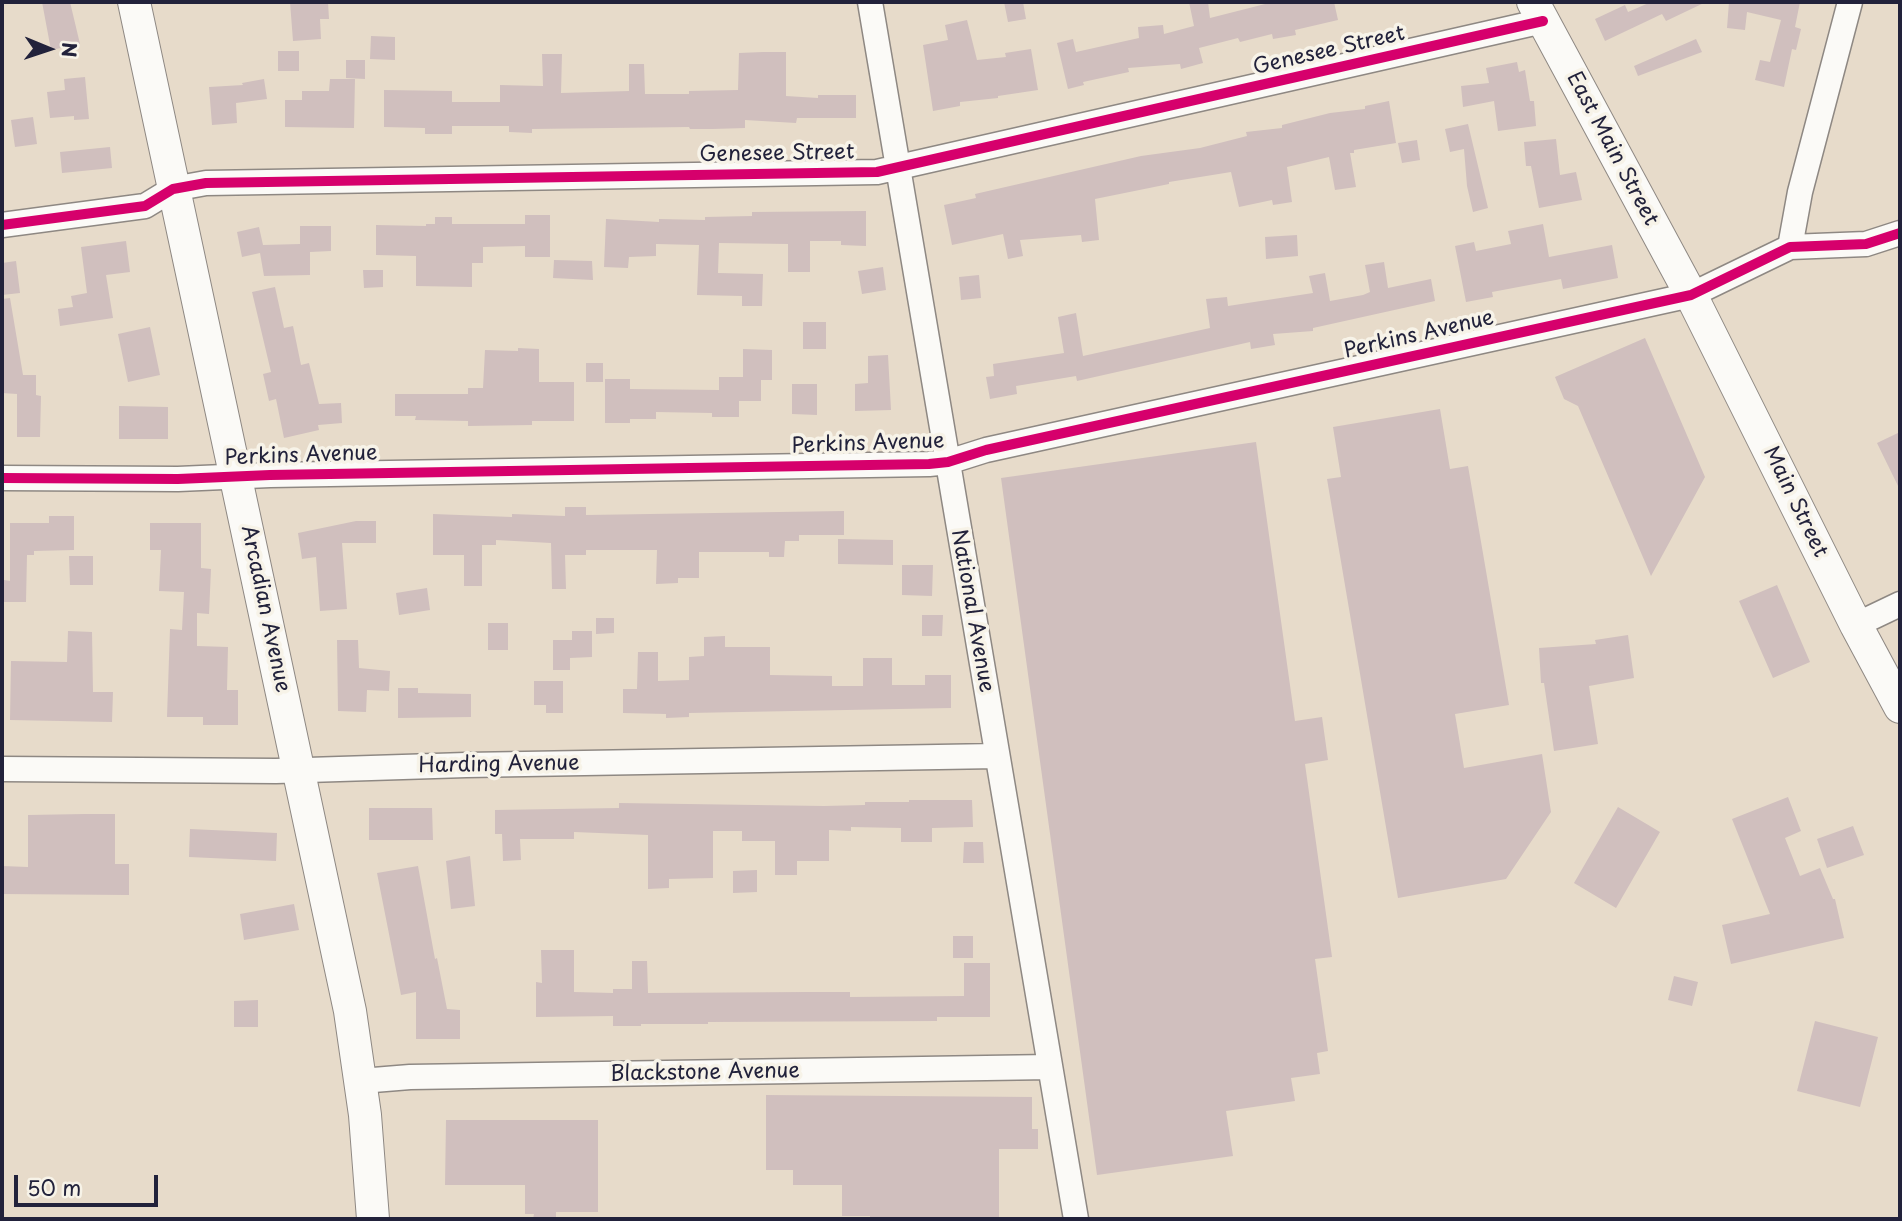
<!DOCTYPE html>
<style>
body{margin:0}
#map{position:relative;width:1902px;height:1221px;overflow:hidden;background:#e7dbca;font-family:"Playpen Sans",sans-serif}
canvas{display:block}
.frame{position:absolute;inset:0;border:4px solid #22223b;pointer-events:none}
.north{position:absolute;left:14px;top:14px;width:70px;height:70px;-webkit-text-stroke:5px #f7f3e8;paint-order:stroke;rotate:92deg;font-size:19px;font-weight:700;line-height:28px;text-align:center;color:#22223b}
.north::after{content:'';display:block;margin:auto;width:24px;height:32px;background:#22223b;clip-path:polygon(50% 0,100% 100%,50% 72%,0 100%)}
.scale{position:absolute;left:14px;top:1175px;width:144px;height:32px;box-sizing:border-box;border:4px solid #22223b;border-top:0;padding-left:9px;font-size:21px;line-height:24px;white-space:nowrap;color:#22223b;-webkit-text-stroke:5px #f7f3e8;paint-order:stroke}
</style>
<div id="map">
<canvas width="1902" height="1221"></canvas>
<div class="frame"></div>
<div class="north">N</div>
<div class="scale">50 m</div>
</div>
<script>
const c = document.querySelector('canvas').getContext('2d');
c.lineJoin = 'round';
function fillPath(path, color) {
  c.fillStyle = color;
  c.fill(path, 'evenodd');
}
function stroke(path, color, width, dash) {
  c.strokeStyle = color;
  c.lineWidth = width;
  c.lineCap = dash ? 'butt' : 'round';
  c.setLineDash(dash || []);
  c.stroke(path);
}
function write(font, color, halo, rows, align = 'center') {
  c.font = font + ' "Playpen Sans",sans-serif';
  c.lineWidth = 7;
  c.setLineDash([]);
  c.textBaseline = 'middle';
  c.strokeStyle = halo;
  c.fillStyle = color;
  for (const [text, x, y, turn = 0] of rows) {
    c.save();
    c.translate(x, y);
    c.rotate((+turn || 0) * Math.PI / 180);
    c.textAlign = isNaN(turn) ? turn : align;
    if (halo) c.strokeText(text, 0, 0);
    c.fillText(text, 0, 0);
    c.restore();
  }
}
fillPath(new Path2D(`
 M42,2H70L80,44L51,50Z
 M290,2H328L329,19H320L321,39L293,41Z
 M1004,2H1023L1026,19L1008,22Z
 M1189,2H1208L1210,18L1273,2H1334L1338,20L1295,30L1296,35L1273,39L1272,34L1240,42L1238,38L1199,48L1203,63L1181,69L1180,64L1128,68L1129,72L1083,82L1084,85L1068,89L1057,43L1073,39L1076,52L1139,38L1138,27L1163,25L1164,34L1194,26Z
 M1651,2H1706L1666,21L1662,14L1605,41L1595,19L1625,5L1628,12Z
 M1729,2H1800L1795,27L1801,29L1796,50L1792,49L1784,87L1755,80L1760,60L1770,62L1781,20L1747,12L1745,30L1727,28Z
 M967,20L977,60L1006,57L1005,53L1031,49L1038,90L998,96V98L960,102V106L933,111L923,45L948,40L945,25Z
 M371,36L395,37V60L370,59Z
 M1696,39L1702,52L1638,76L1634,66Z
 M278,51H299V71H278Z
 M763,52H786V96L818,98V95H856V118H797L796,123L745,120V128L713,129H690L689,127L532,129V133L509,132V126H452V134H425V128L384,127V90L452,91V102H500V85L543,86L542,54H562L561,93L629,91V64H644L645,94H689V91L738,90L739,53Z
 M346,60H365V79L346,78Z
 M1517,62L1519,72L1525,70L1530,101H1534L1536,126L1498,131L1494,101L1463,107L1461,86L1489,83L1486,68Z
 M85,77L89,119L74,120V116L50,118L47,92L65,90L64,79Z
 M264,79L267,99L236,103L237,123L212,125L209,87L243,85L242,83Z
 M330,79H355L354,128L285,127V100H302V91H329Z
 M1389,101L1396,143L1354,150V153H1350L1356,187L1335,190L1329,157L1287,167L1292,202L1273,205L1272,200L1239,207L1231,172L1169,182V184L1095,199L1099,240L1082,242L1081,235L1020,240L1023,256L1008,259L1003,234L952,245L944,205L976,198L975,194L1141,156L1200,148L1247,136L1246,132L1282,128V125L1330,113L1365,109V106Z
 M33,117L37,144L15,147L11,120Z
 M1468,124L1488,208L1473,212L1467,186L1464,149L1450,152L1445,129Z
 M1556,139L1560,175L1576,172L1582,200L1539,208L1531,166H1526L1524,142Z
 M1417,140L1420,160L1402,163L1398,143Z
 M110,147L112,168L62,173L60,152Z
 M866,211V246L841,245V241H810V272H788V244L719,243L718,273L763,274L762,306H742V296L697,295L699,245L656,244V256L629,257L628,268L604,267L606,219L659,222V219L705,220V217L752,216V212Z
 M525,215H550V257H525V246L483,247V263H472V287L416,286V256L376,255V225L426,226V224H435V217H452V224H525Z
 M1543,224L1549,257L1612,245L1618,278L1563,289L1561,279L1492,292L1493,297L1466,302L1455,246L1474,242L1476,251L1511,244L1508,231Z
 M300,226H331V251L310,252V275L264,276L260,253L242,257L237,232L259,227L263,245L300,244Z
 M1297,235L1298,256L1266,259L1265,237Z
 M126,241L130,272L106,275L113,318L60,326L58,309L73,307L71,296L87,293L81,247Z
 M554,260L592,261L593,280L553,278Z
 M16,261L20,293L2,295V263Z
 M1384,262L1388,288L1431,279L1435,301L1313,328V331L1273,334L1275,345L1251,349L1250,342L1077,381L1076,376L1016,386L1017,394L990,399L986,377L994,376L993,364L1064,353L1058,317L1076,313L1083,356L1210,328L1206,299L1227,297L1228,306L1313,293L1309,276L1325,273L1330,301L1363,295L1370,292L1365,265Z
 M883,267L886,290L862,294L858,271Z
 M363,270H383V287L364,288Z
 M979,275L981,298L961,300L959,277Z
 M275,287L284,328L293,326L301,365L309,363L319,404L341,403L342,423L318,425L319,430L284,438L276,399L269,401L263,374L271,372L252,292Z
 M10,298L23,375H36V395L41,396L40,437H17V394L2,393V299Z
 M803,322H826V349H803Z
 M150,327L160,375L128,382L118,334Z
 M1645,338L1705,477L1651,576L1578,406L1564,399L1555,377Z
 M518,348L539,349V382H574V421H532V425L468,426V421L415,420L416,416H395V394H468V388H483L485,350L518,351Z
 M743,349L772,350V380H761V401H739V417H712V413L656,412V419H630V423H605V379H630V389L719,390V377H743Z
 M888,355L891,410L855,411V384L868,383V356Z
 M586,363H603V382H586Z
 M792,384H817V415L792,414Z
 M119,406L168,407V439H119Z
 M1440,409L1450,469L1468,466L1509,705L1455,714L1464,768L1542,754L1551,812L1506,879L1398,898L1327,479L1341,477L1333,427Z
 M1900,432V490L1877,443Z
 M1256,442L1295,721L1322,717L1328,760L1305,764L1332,957L1315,959L1328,1051L1317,1053L1320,1074L1291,1078L1295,1101L1226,1111L1233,1156L1097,1175L1001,478Z
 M565,507H586V515L844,511V535H799V541H785L784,557H769V552H699V578H678V583L656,584L657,550H586V555H565L566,589H552L551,543L496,540V545H482V586H464V555H433V514L512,517V514L565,516Z
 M49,516H74V550L34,551V555H27L26,602H4V580L10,581V523H49Z
 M356,521H376V543H342L347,609L320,611L316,557L302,559L298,533Z
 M150,523H201V568L211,569L209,614L197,613V646L228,647L227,690H238V725H203V717H167L170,629L182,630L184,592L159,591L161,550H150Z
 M838,539L893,540V565L838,564Z
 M69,556H93V585H70Z
 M902,565H933L932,596L902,595Z
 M1777,585L1810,662L1773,678L1739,601Z
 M427,588L430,610L399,615L396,593Z
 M922,615H943L942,636H922Z
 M596,618H614V633L596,634Z
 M488,623H508V650H488Z
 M68,631L92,632L93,692H113L112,722L10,720L11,661L67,662Z
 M572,631H592V657L570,658V670H553V640H572Z
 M1628,635L1634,678L1589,686L1598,744L1554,751L1544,683H1541L1539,648L1596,644L1595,640Z
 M725,636V647H770V675L832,676V686H863V658H892V685H925V675H951V708L689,713V717L666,718V714L623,713V689H637L638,652H658V681L689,680V657L704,656V637Z
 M337,640H358L359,668L390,671L389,691L367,690L366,712L338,711Z
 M534,681H563V713H546V705H534Z
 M398,688H418V693L471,694V717L398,718Z
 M1788,797L1801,831L1785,838L1800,876L1820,868L1833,899H1835L1844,938L1731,964L1722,925L1770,914L1732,819Z
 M909,800H972L973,827L932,828V842H901V828L851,827V831L829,830V861H797V875H775V841H742V831H713V878L669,879V888L648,889V835L574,832V839H520L521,860L503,861L502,834H495V810L619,808V803L824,806L865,805V802H909Z
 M1618,807L1660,832L1616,908L1574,883Z
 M369,808H432L433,840H369Z
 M85,814H115V864H129V895L2,894V866L28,867V815Z
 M1853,826L1864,855L1827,868L1817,839Z
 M190,829L277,833L276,861L189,857Z
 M964,842H983L984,863H963Z
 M470,856L475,906L451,909L446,861Z
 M418,866L435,959L437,958L447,1009L460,1010V1039H416V992L401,995L377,873Z
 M757,870V892L733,893V871Z
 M294,904L299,930L244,940L240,914Z
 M953,936H973V958H953Z
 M541,950H574V992L613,993V989H632V961H647L648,993L806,992H850V997L964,996V963H990V1017H937V1021L708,1022V1024H641V1026H613V1016L536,1017V982L542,983Z
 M1674,976L1698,982L1692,1006L1668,1000Z
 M258,1000V1027H234V1001Z
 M1815,1021L1878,1037L1860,1107L1797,1091Z
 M766,1095L1032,1097V1129H1038V1149H999V1219H870V1216H842V1185H793V1170H766Z
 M446,1120H598V1212H556V1219H533L534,1214H525V1185H445Z`), '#d0bfbe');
const minor = new Path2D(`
 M870,2L1076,1219
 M2,225L145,206L173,189L206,183L877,172L1543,21
 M1790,247L1800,192L1850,2
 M2,478L178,479L270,475L929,464L948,462L986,450L1691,295L1790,247L1866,244L1900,233
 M1856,625L1900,604
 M2,769L276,771L466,765L997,756
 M361,1081L410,1077L1050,1067`);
const major = new Path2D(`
 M134,2L350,1011L365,1115L373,1219
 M1533,2L1691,295L1856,625L1900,707`);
stroke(minor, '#8e8883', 27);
stroke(major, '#8e8883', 34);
stroke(minor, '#fbfaf7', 24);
stroke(major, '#fbfaf7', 32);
stroke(new Path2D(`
 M2,225L145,206L173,189L206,183L877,172L1543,21
 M2,478L178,479L270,475L929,464L948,462L986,450L1691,295L1790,247L1866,244L1900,233`), '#d6006c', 10);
write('21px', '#22223b', '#f7f3e8', [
 ["Genesee Street",1329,51,-13],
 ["East Main Street",1612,149,62],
 ["Genesee Street",777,154,-1],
 ["Perkins Avenue",1419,335,-13],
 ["Perkins Avenue",868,444,-2],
 ["Perkins Avenue",301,456,-2],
 ["Main Street",1795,502,64],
 ["Arcadian Avenue",265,609,78],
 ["National Avenue",972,611,80],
 ["Harding Avenue",499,765,-1],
 ["Blackstone Avenue",705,1073,-1]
]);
</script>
